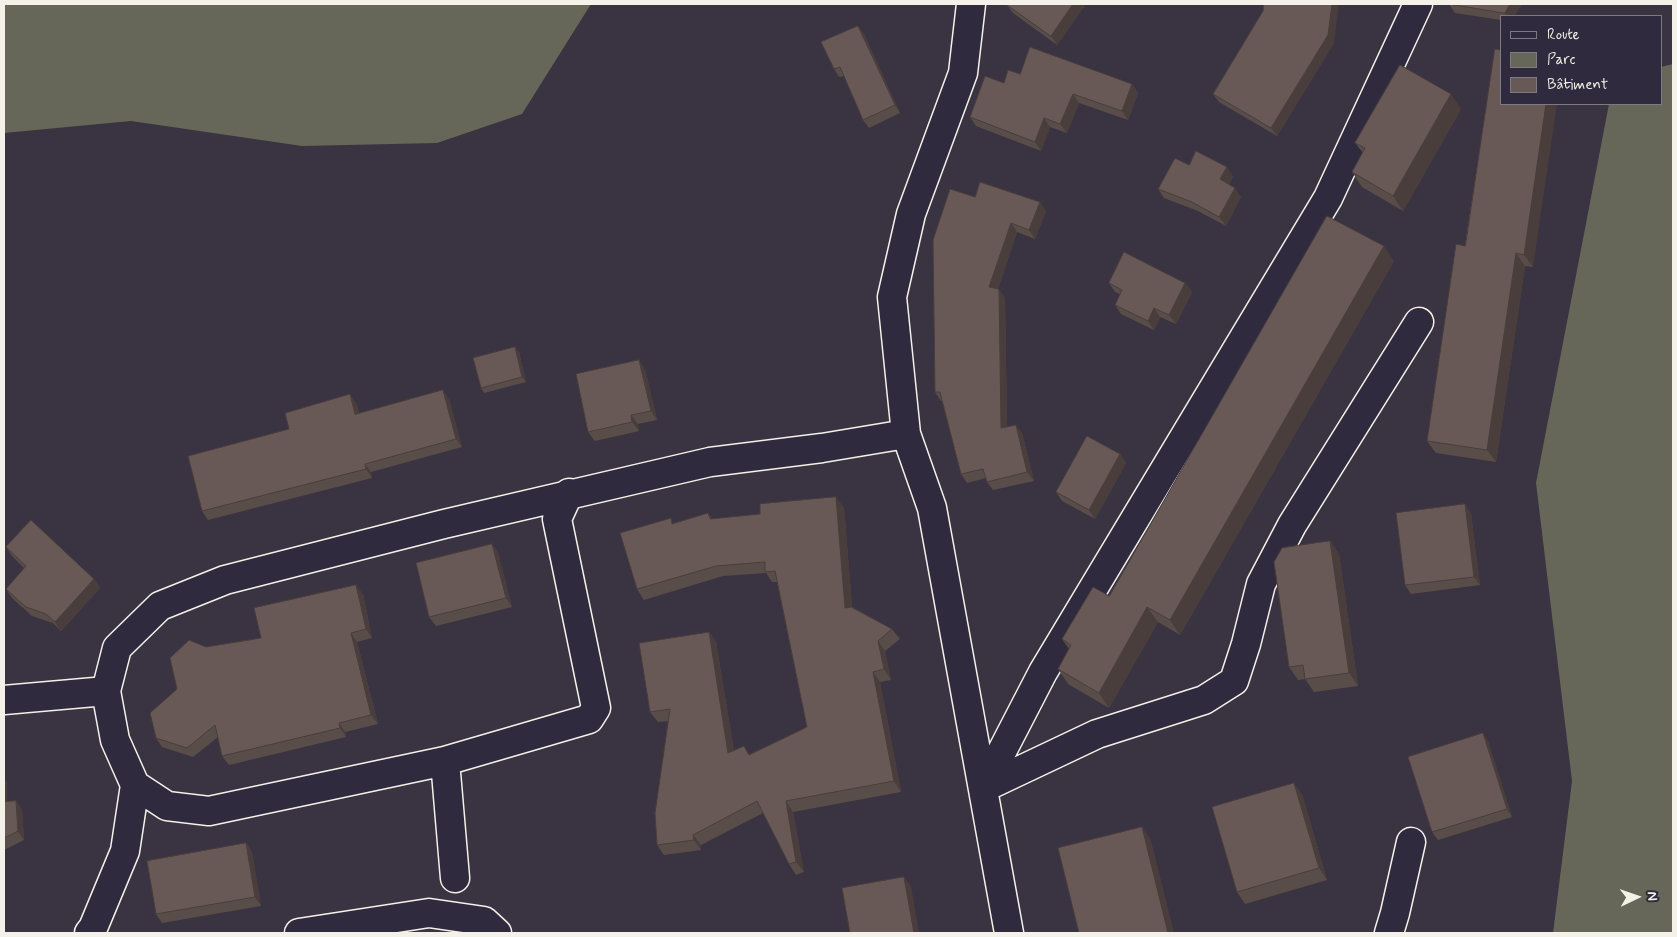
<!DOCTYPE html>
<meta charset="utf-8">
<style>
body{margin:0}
#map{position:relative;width:1677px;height:937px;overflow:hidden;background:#3a3342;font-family:Mynerve,sans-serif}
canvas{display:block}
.frame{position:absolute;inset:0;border:5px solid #f4f1e8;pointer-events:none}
.legend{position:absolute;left:1500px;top:15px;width:162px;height:90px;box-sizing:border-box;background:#2f2a3d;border:1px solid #7e7a81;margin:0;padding:6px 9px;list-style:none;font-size:15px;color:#f4f1e8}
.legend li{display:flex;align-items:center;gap:10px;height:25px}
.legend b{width:25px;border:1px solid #7e7a81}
.north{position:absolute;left:1612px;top:872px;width:50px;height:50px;-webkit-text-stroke:4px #2f2a3d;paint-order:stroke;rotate:87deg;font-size:14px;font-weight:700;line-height:20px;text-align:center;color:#f4f1e8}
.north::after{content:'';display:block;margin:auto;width:18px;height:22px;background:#f4f1e8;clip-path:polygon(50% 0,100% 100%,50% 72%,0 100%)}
</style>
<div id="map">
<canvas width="1677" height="937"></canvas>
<div class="frame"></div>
<ul class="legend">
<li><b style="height:6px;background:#2f2a3d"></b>Route</li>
<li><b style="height:14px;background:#666758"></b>Parc</li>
<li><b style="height:14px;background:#685956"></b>Bâtiment</li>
</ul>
<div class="north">N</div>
</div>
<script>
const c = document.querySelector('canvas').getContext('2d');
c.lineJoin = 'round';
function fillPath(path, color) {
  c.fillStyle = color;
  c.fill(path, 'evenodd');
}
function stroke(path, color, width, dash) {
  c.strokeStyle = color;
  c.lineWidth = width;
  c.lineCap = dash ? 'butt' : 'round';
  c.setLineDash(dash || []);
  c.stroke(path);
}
fillPath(new Path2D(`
 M4,4H591L522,114L437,143L302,146L131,121L4,133Z
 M1673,64V933H1553L1572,781L1536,483L1609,104H1661V67Z`), '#666758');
const minor = new Path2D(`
 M971,4L963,73L911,214L892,297L906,434L932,508L1009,933
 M569,493L557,519L596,708L589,719L445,761L209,811L167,806L135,785L115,740L106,691L117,648L160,606L225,580L444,524L710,462L822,448L906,434
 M4,700L106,691
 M445,761L455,878
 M983,788L1043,672L1328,198L1418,4
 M983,788L1097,734L1204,700L1234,681L1246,644L1261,584L1292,525L1419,322
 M89,933L93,928L125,851L135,785
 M299,933L429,913L484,921L497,933
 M1389,933L1395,913L1411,842`);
stroke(minor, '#f4f1e8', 31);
stroke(minor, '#2f2a3d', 28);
fillPath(new Path2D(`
 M1006,4H1086L1057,45L1013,13Z
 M1449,4H1522L1514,16H1501V20L1455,13Z
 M1263,11L1334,43L1277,136L1219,102L1213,94Z
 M858,26L864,34L900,113L869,128L863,120L844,76L839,77L834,69Z
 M1495,49L1533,267L1525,266L1496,462L1436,453L1427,441L1465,246Z
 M1020,74L1132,84L1138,93L1128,120L1079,103L1067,133L1050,127L1041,151L976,126L970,117L1004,83Z
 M1461,109L1403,211L1362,187L1352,172L1363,153L1355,143Z
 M1189,165L1233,176L1229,184L1241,197L1226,226L1198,211L1164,198L1158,189Z
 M975,197L1046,211L1035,239L1017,232L998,289L1005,298L1007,427L1022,433L1034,481L993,490L987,482L986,478L967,483L961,474L942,401H941L935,392Z
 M1394,261L1180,635L1158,622L1109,708L1068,684L1058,669L1069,649L1062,639L1109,596Z
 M1109,283H1185L1192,292L1176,324L1160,317L1154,330L1121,314L1115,305L1120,294L1115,292Z
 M519,352L526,382L484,393L481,388Z
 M645,369L657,420L638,424L639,431L595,441L588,432Z
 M449,399L462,447L371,472L372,478L208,520L202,511L289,429L356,403L359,413Z
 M1120,454L1126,463L1095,519L1062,501L1056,492Z
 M844,507L852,607L892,629L900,639L885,651L891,680L880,682L901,792L793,812L804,872L796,875L789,864L763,813L701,845V850L664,855L657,845L668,721L658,722L650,712L709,632L716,642L734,751L750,754L807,727L777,582H772L766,573L723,576L644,600L637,589L674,523L708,513L712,519Z
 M1471,513L1480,585L1411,594L1405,585Z
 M1330,541L1339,554L1358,686L1314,692L1305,679L1298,680L1289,667Z
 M492,544L498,553L512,607L436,626L429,617Z
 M6,547L94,579L100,588L61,631L53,623L32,616L12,598L6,589L24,568L12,556Z
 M363,594L372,638L357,642L378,724L345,732L346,737L229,765L222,756L218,737L193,757L162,747L156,738L177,689L261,638Z
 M1488,741L1512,817L1438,840L1432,832Z
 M4,779L7,783V801H16L22,810L24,840L6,849H4Z
 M1302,794L1327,880L1245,904L1237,892Z
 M246,843L252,852L261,906L162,923L156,914Z`), '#594d4a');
fillPath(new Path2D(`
 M1073,4H1086L1057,45L1051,36Z
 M1332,4H1339L1334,43L1277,136L1271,128Z
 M1510,4H1522L1514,16H1507L1505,13Z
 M858,26L864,34L900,113L895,105Z
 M1132,84L1138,93L1128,120L1122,111Z
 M1073,94L1079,103L1067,133L1060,124Z
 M1451,94L1461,109L1403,211L1393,196Z
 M1546,104H1557L1533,267L1524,255Z
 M1044,118L1050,127L1041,151L1035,142Z
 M1227,167L1233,176L1226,188L1220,179Z
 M1235,188L1241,197L1226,226L1219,217Z
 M1040,202L1046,211L1035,239L1029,230Z
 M1011,223L1017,232L996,296L989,287Z
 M1384,246L1394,261L1180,635L1170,620Z
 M1516,253L1525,266L1496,462L1487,450Z
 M1185,283L1192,292L1176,324L1169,315Z
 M999,289L1005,298L1007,437L1001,428Z
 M1154,308L1160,317L1154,330L1148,321Z
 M515,347L519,352L526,382L522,377Z
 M639,360L645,369L657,420L651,411Z
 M443,390L449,399L462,447L456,439Z
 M350,394L356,403L361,423L355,414Z
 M631,415L638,424L639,431L632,422Z
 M1016,425L1022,433L1034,481L1027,472Z
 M1120,454L1126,463L1095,519L1089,510Z
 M365,464L371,472L372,478L366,469Z
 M836,497L844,507L853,618L845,608Z
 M1465,504L1471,513L1480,585L1474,577Z
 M1330,541L1339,554L1358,686L1349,673Z
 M492,544L498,553L512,607L506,598Z
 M94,579L100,588L61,631L55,622Z
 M356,585L363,594L372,638L366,629Z
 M1147,607L1158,622L1109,708L1099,693Z
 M709,632L716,642L736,764L728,753Z
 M351,633L357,642L378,724L371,715Z
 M878,641L885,651L891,680L884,669Z
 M873,672L880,682L901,792L894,781Z
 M339,723L345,732L346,737L340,728Z
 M1483,733L1488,741L1512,817L1507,809Z
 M4,779L7,783V811L4,806Z
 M1294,783L1302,794L1327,880L1319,868Z
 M16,801L22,810L24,840L18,831Z
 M786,801L793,812L804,872L796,862Z
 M1142,827L1151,840L1174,933H1168Z
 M693,835L701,845V850L694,840Z
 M246,843L252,852L261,906L255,897Z
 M904,877L911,886L919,933H914Z`), '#493e3c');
const building = new Path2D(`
 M1006,4H1073L1051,36Z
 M1264,4H1332L1328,35L1271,128L1213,94L1263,11Z
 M1449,4H1510L1505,13Z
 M858,26L895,105L863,120L840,67L834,69L821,42Z
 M1030,47L1132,84L1122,111L1073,94L1060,124L1044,118L1035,142L970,117L985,76L1004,83L1008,70L1020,74Z
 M1495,49L1501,50V104H1546L1524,255L1516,253L1487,450L1427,441L1456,244L1465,246Z
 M1400,65L1451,94L1393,196L1352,172L1365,148L1355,143Z
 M1196,151L1227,167L1220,179L1235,188L1219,217L1192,202L1158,189L1175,158L1189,165Z
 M980,182L1040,202L1029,230L1011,223L989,287L999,289L1001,428L1016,425L1027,472L987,482L983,469L961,474L940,392H935L933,240L950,189L975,197Z
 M1327,216L1384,246L1170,620L1147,607L1099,693L1058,669L1071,645L1062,639L1093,587L1109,596Z
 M1124,252L1185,283L1169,315L1154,308L1148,321L1115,305L1122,290L1109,283Z
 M515,347L522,377L481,388L473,358Z
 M639,360L651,411L631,415L632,422L588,432L576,374Z
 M443,390L456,439L365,464L366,469L202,511L188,456L289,429L285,413L350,394L355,414Z
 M1087,436L1120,454L1089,510L1056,492Z
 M836,497L845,608L851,607L892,629L878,641L884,669L873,672L894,781L786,801L796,862L789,864L757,801L693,835L694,840L657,845L655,813L670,709L650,712L639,643L709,632L728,753L744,746L749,755L807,727L775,571L765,572V562L716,566L637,589L620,533L671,518L672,524L708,513L710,519L760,514V504Z
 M1465,504L1474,577L1405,585L1396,513Z
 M31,520L94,579L55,622L46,614L26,607L6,589L26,566L6,547Z
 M1330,541L1349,673L1305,679L1303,665L1289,667L1274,562L1282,548Z
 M492,544L506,598L429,617L416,563Z
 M356,585L366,629L351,633L371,715L339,723L340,728L222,756L215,725L187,748L156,738L150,713L177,689L170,658L189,640L206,647L261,638L254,608Z
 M1483,733L1507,809L1432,832L1408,757Z
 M1294,783L1319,868L1237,892L1212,807Z
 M16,801L18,831L4,838V802Z
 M1142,827L1168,933H1079L1058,848Z
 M246,843L255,897L156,914L147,861Z
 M904,877L914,933H850L842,888Z`);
fillPath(building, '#685956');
stroke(building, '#493e3c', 1);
</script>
